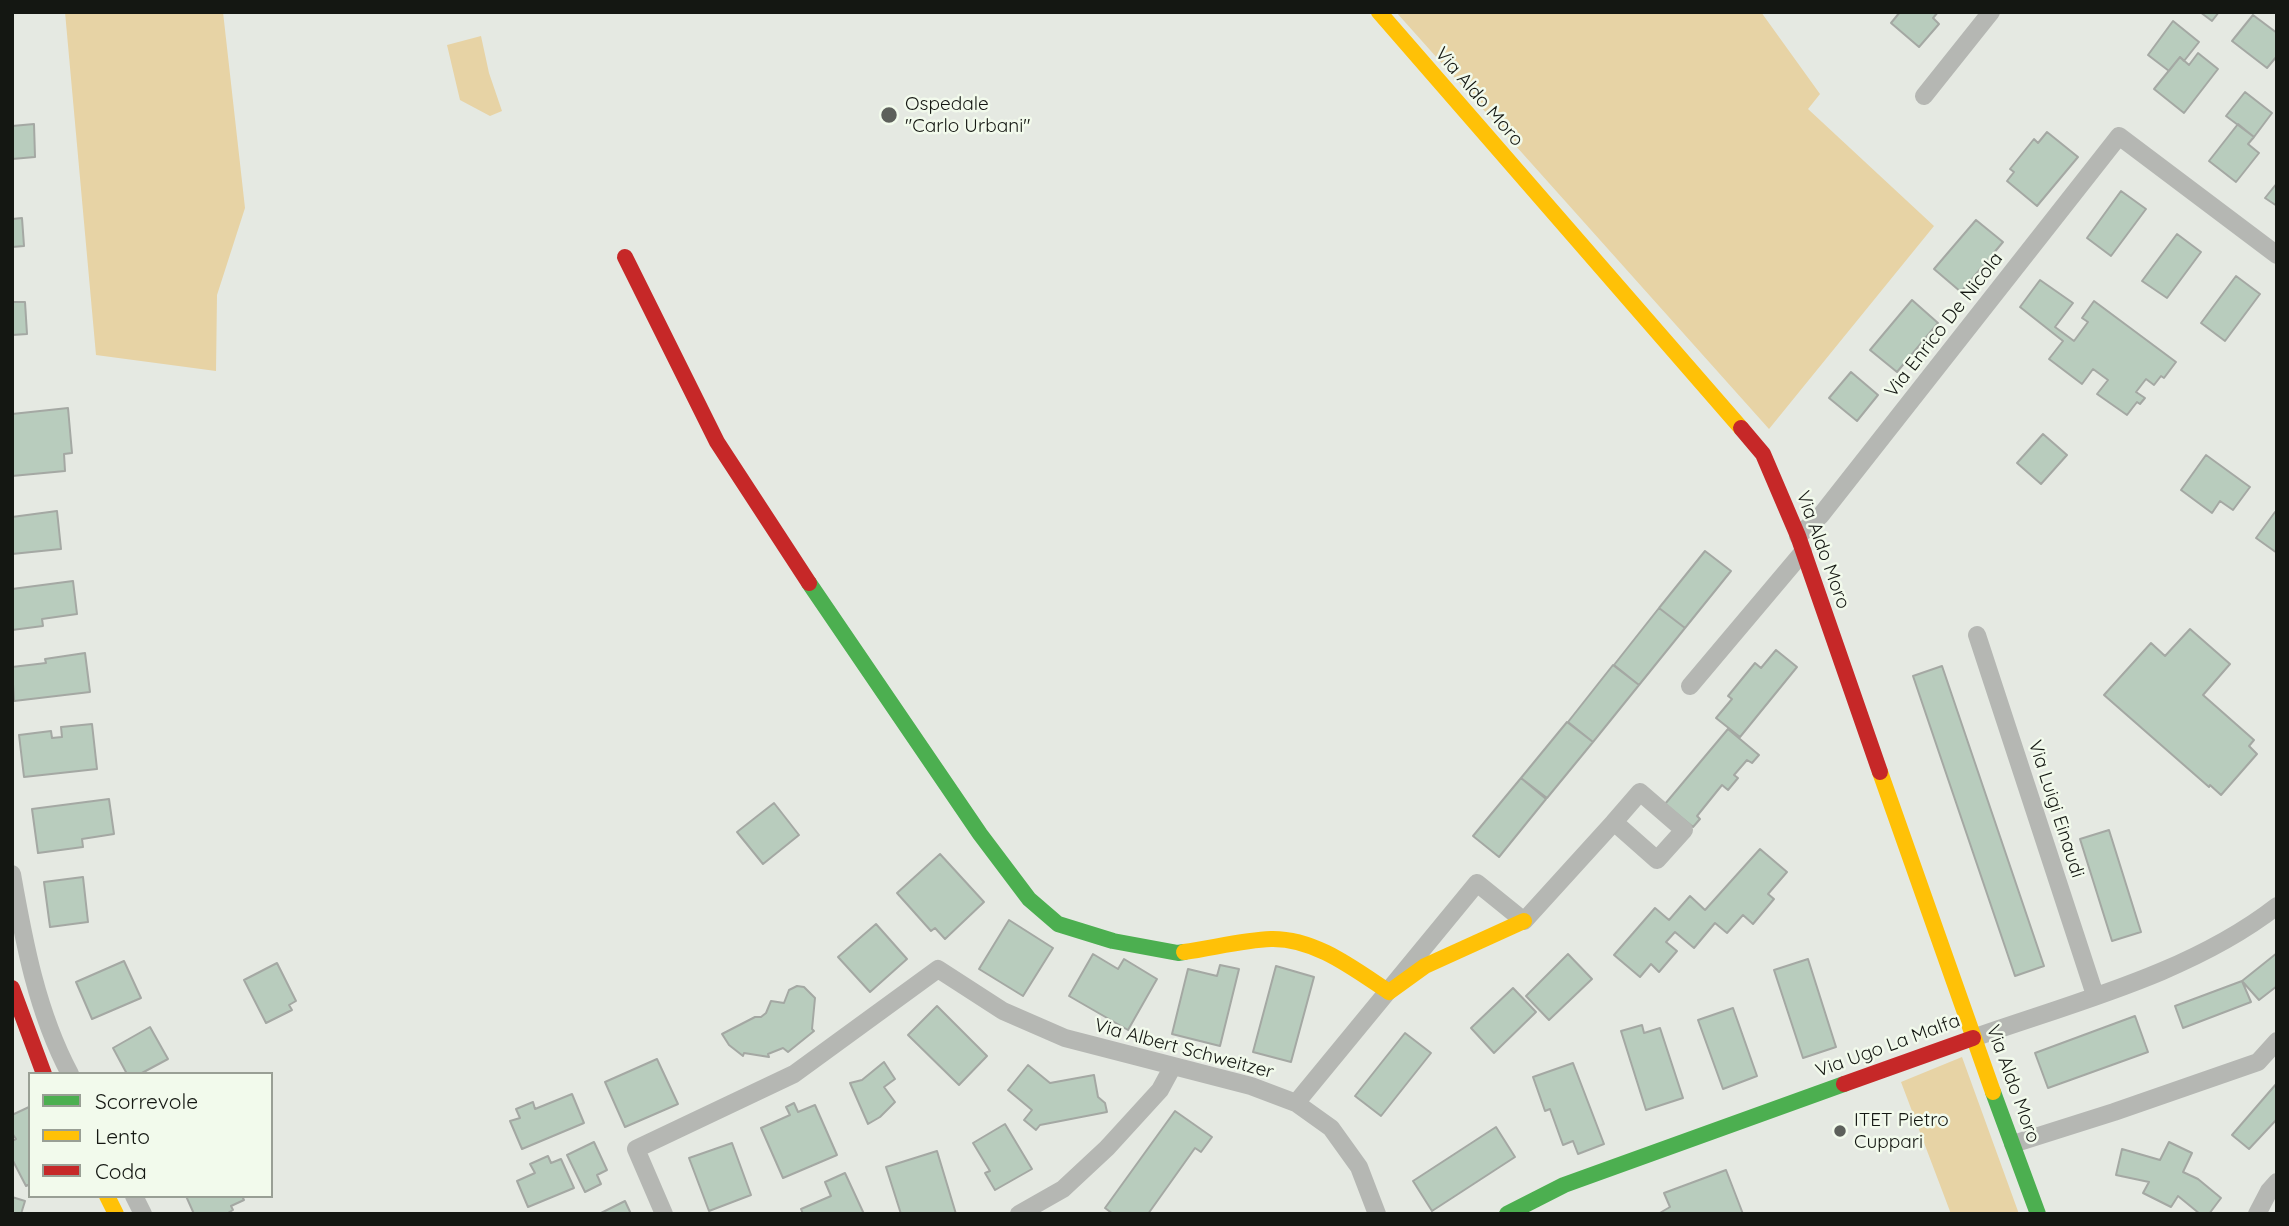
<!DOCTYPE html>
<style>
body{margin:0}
#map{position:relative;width:2289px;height:1226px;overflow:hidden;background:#e5e9e2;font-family:Quicksand,sans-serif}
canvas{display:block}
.frame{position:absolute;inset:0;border:14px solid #141712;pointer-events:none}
.legend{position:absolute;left:28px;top:1072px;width:245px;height:126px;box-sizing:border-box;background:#f2faec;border:2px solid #999f95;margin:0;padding:9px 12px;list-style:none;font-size:21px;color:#141712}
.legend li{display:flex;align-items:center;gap:14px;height:35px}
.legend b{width:35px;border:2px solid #999f95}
</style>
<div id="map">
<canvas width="2289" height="1226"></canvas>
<div class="frame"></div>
<ul class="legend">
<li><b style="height:9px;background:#4caf50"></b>Scorrevole</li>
<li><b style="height:9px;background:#ffc107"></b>Lento</li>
<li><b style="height:9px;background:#c62828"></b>Coda</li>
</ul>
</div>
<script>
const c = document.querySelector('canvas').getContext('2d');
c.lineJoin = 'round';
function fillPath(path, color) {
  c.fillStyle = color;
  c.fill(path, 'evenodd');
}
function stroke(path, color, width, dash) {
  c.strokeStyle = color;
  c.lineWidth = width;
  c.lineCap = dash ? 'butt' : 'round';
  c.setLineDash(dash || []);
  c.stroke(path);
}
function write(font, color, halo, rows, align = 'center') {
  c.font = font + ' Quicksand,sans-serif';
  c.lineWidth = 5;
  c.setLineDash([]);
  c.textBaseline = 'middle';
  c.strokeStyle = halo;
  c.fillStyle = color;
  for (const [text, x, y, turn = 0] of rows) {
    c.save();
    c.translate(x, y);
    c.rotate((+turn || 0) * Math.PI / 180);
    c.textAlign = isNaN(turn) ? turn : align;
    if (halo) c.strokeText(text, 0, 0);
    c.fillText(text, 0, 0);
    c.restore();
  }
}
fillPath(new Path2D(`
 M65,12H223L245,208L217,295L216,371L96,355Z
 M1396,12H1761L1820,94L1808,109L1934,226L1769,429Z
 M481,36L489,73L502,111L490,116L460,100L447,45Z
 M1962,1057L2019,1214H1951L1901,1082Z`), '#e7d3a5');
const building = new Path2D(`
 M1900,12H1938L1933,18L1939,24L1919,47L1891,23Z
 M2200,12H2219L2212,21Z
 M2253,15L2277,33V56L2267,68L2232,41Z
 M2173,21L2199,42L2184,61L2180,57L2169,71L2148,55Z
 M2198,53L2218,69L2184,113L2154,89L2180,57L2189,65Z
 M2245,92L2272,113L2254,137L2226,116Z
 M34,124L35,157L12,159V126Z
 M2238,124L2254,137L2248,144L2259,153L2236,182L2209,161Z
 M2047,132L2078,157L2037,206L2007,181L2014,172L2010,169L2034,139L2038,143Z
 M2277,183V206L2265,198Z
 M2121,191L2146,209L2111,256L2087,238Z
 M22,218L24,246L12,247V219Z
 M1976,220L2003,242L1961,292L1934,269Z
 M2177,234L2201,252L2167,298L2142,281Z
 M2236,276L2260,294L2225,341L2201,323Z
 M2040,280L2073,303L2055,327L2074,341L2088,322L2082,318L2094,301L2176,362L2164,378L2161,376L2154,385L2146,379L2136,392L2145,398L2140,404L2137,402L2127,415L2097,394L2108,380L2093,369L2082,384L2049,359L2063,341L2020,307Z
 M1912,300L1938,323L1897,372L1870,350Z
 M12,302H25L27,334L12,335Z
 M1851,372L1878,395L1857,421L1829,398Z
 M68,408L72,453L64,454L65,471L12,476V414Z
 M2043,434L2067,455L2041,484L2017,463Z
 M2206,455L2250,487L2233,510L2220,501L2212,513L2181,490Z
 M57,511L61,549L12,554V517Z
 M2275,512L2277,513V553L2256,538Z
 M1705,551L1731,571L1685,628L1659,608Z
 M73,581L77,614L42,619L43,626L12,630V589Z
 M1659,608L1685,628L1639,685L1614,665Z
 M2190,629L2230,664L2203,695L2254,740L2249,746L2257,754L2221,795L2210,785L2209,787L2104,695L2151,643L2165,656Z
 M1776,650L1797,667L1740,737L1716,718L1732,699L1728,696L1755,663L1761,668Z
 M85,653L90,692L14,701L12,667L46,663L45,659Z
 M1613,665L1639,685L1593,742L1568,722Z
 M1942,666L2044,966L2015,976L1913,676Z
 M1567,722L1593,742L1547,798L1521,778Z
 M92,724L97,769L24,777L19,735L51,731L52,738L62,737L61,727Z
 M1728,729L1759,755L1752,763L1747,760L1734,775L1738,778L1728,790L1722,785L1697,816L1700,819L1693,827L1665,804Z
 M1521,778L1546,799L1499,857L1473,836Z
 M109,799L114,834L82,839L83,847L38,853L32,809Z
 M774,803L799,835L763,864L737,832Z
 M2109,830L2141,932L2112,941L2080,839Z
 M1760,849L1787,872L1768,894L1774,899L1753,924L1743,915L1727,933L1715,923L1694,948L1675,932L1666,942L1677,951L1659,972L1651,964L1640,977L1614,955L1655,908L1669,920L1690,896L1705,910Z
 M940,854L984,902L945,939L935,928L931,931L897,893Z
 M83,877L88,922L50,927L44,882Z
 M1009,920L1053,948L1023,996L979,969Z
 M876,924L907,959L870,992L838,957Z
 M2277,953V986L2259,1000L2242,981Z
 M1093,954L1118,969L1124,959L1157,979L1128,1030L1069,996Z
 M1568,954L1592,979L1549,1020L1526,996Z
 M1808,959L1836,1047L1803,1058L1774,970Z
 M124,961L141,998L92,1019L76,982Z
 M277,963L296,1001L289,1005L292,1010L266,1023L244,980Z
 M1220,965L1239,969L1220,1046L1172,1034L1188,969L1217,976Z
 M1276,966L1314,977L1291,1062L1253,1052Z
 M2242,981L2251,1002L2183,1028L2175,1006Z
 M797,986L804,987L815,998L812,1029L814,1031L788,1052L783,1048L768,1054L769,1057L744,1053L743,1056L729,1045L722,1034L755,1017H761L766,1013L771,1001L784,1003L789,990Z
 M1513,988L1536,1012L1494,1053L1471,1028Z
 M937,1006L987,1056L959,1085L908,1035Z
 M1733,1008L1757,1076L1723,1089L1698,1020Z
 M2135,1016L2148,1052L2048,1088L2035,1053Z
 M1642,1025L1644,1033L1660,1028L1683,1098L1646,1110L1621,1031Z
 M150,1027L168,1059L140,1074H127L113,1048Z
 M1405,1033L1431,1053L1381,1116L1355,1096Z
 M657,1059L678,1104L625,1127L605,1082Z
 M884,1062L895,1079L884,1087L895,1102L880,1117L868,1124L850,1083L862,1080Z
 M1573,1063L1604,1144L1578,1154L1573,1141L1563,1145L1550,1109L1545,1111L1533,1077Z
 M1028,1065L1050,1083L1094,1075L1098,1097L1105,1103L1107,1112L1040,1125L1036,1130L1024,1120L1032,1110L1008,1090Z
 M2277,1083V1119L2249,1149L2232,1135Z
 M572,1094L584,1123L522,1149L510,1121L520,1118L516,1109L533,1102L535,1109Z
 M794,1103L798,1112L815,1105L837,1155L783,1178L761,1128L790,1115L786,1107Z
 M29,1107L30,1184L26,1186L12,1159V1141L16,1139L12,1133V1115Z
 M1175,1111L1212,1137L1201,1152L1195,1148L1148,1214H1113L1105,1208Z
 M1005,1124L1032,1169L995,1190L985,1173L990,1171L973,1143Z
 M1496,1127L1515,1157L1432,1211L1413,1181Z
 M594,1142L607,1170L597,1175L601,1184L585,1192L567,1155Z
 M2169,1142L2192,1153L2183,1172L2198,1179L2221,1198L2209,1214H2200L2178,1196L2171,1207L2143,1193L2149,1182L2116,1175L2122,1149L2160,1160Z
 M732,1143L751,1195L709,1211L689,1158Z
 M937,1151L956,1214H901L886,1167Z
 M548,1156L551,1163L561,1159L574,1188L528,1207L517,1181L535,1173L530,1164Z
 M1726,1170L1743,1214H1658L1670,1207L1664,1193Z
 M845,1173L864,1214H803L801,1209L831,1196L825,1182Z
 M186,1196H242L244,1200L231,1206L233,1210L226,1214H194Z
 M12,1197L25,1201L21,1214H12Z
 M625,1201L631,1214H599Z`);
fillPath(building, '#b8ccbd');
stroke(building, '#a4a8a3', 2);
stroke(new Path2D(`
 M1924,96L1991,12
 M1798,536L1821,515L2119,136L2277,255
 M1977,635L2095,995
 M1690,686L1803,552
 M12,874C24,942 37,1012 70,1074
 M1973,1038C2075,1002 2191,973 2277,906
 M1296,1103L1477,883L1524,921L1614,822L1657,860L1684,830L1640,792L1614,822
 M2013,1144L2114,1112L2258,1062L2277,1041
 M134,1196L143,1214
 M664,1214L636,1149L794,1074L938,969L1003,1011L1065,1038L1251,1086L1296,1103L1331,1128L1359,1167L1377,1214
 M1019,1214L1063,1189L1107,1148L1160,1090L1173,1066
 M2257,1214L2269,1191L2277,1182`), '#b5b7b3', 18);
stroke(new Path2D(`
 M809,583L980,834L1029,899L1058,924L1113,941L1178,953L1184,952
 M1993,1092L2038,1214
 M1507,1214L1564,1185L1844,1084`), '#4caf50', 16);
stroke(new Path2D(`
 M1379,12L1741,428
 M1880,772L1993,1092
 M1184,952C1213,948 1243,940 1271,939C1315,938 1354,969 1389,992L1425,966L1524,921
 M107,1196L116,1214`), '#ffc107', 16);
stroke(new Path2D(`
 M625,257L717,442L809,583
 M1741,428L1763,454L1798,536L1880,772
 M12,988L44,1074
 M1844,1084L1973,1038`), '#c62828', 16);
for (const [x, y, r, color] of [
 [889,115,9,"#5d605b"],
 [1840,1131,7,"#5d605b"]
]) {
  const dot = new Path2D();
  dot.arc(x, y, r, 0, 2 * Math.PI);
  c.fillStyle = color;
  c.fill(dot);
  stroke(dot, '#f2faec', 2.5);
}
write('19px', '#141712', '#f2faec', [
 ["Via Aldo Moro",1479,97,49],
 ["Via Enrico De Nicola",1944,325,-52],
 ["Via Aldo Moro",1823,550,70],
 ["Via Luigi Einaudi",2056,809,72],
 ["Via Ugo La Malfa",1888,1046,-20],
 ["Via Albert Schweitzer",1184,1049,15],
 ["Via Aldo Moro",2013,1084,70]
]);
write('19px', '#141712', '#f2faec', [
 ["Ospedale",905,104],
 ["\"Carlo Urbani\"",905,126],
 ["ITET Pietro",1854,1120],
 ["Cuppari",1854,1142]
], 'left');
</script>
